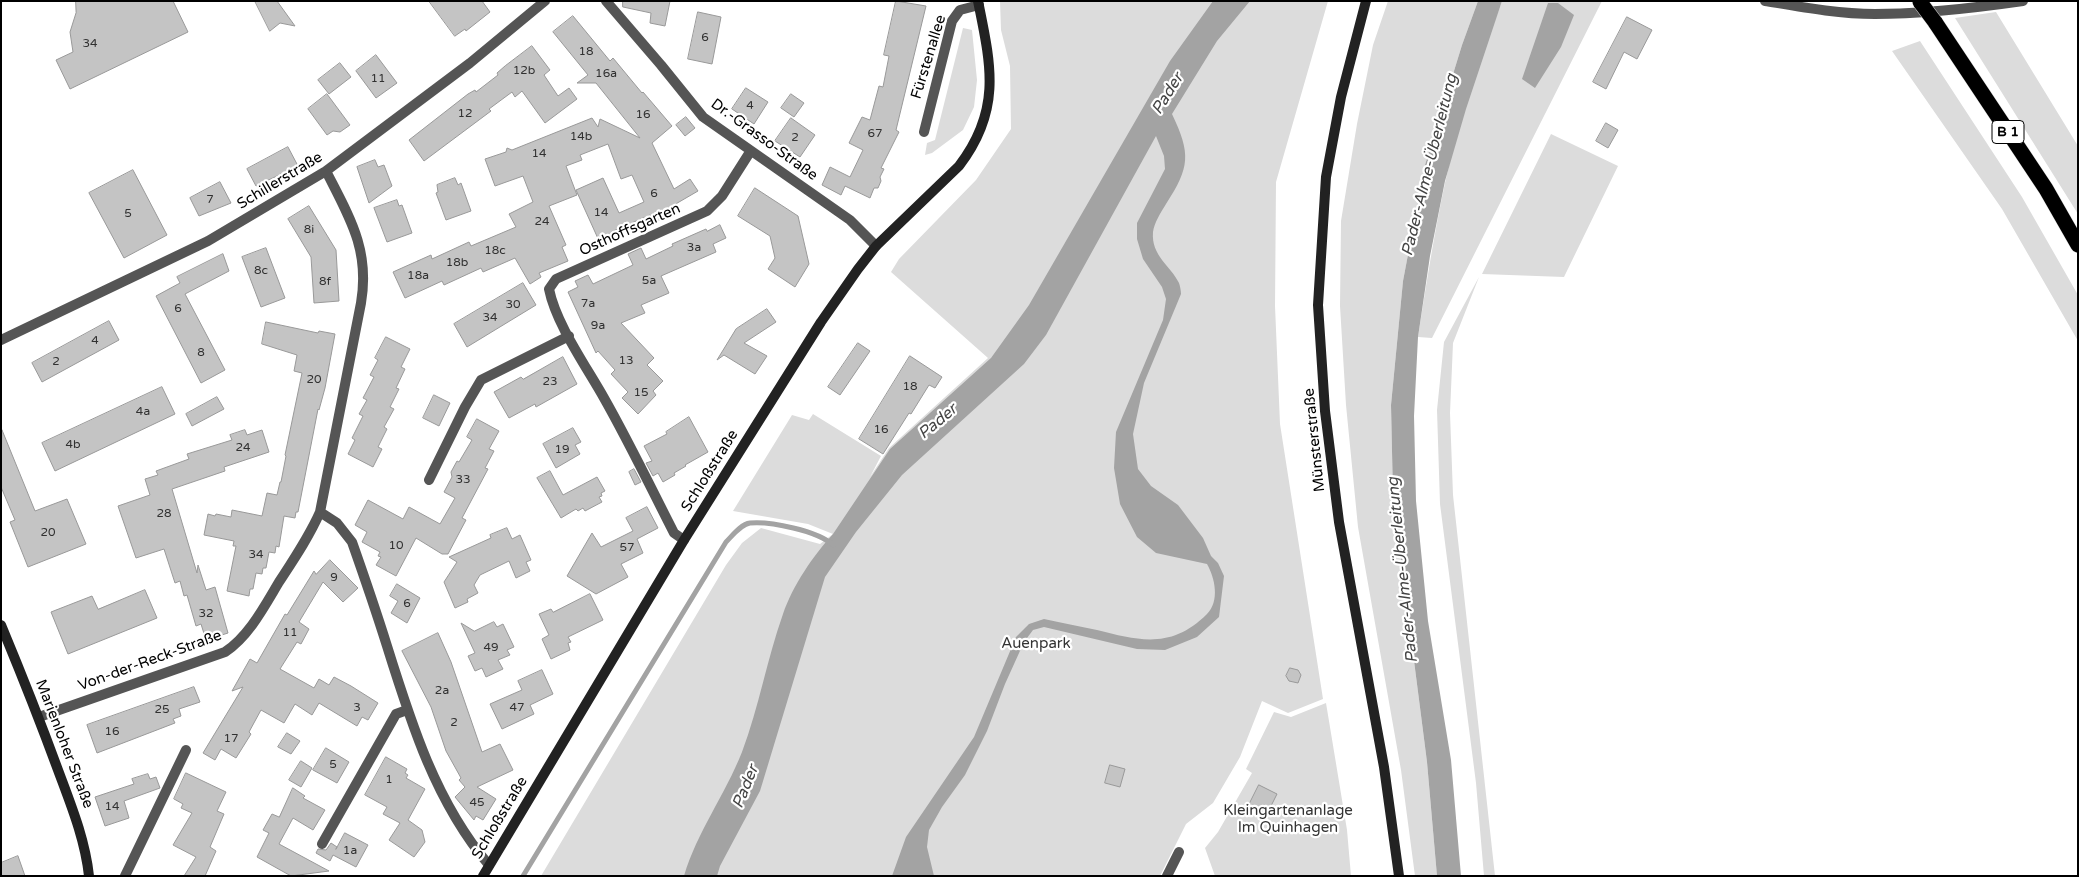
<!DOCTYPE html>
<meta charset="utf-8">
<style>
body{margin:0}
#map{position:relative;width:2079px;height:877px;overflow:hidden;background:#fff;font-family:"Varela Round",sans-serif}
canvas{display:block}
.frame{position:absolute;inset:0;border:2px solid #000;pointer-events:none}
</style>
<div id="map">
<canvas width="2079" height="877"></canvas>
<div class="frame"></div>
</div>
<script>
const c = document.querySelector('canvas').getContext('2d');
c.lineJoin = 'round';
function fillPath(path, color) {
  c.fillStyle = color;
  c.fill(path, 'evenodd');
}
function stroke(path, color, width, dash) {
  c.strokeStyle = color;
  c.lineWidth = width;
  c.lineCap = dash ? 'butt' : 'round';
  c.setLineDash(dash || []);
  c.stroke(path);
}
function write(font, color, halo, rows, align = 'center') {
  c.font = font + ' "Varela Round",sans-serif';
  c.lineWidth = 4.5;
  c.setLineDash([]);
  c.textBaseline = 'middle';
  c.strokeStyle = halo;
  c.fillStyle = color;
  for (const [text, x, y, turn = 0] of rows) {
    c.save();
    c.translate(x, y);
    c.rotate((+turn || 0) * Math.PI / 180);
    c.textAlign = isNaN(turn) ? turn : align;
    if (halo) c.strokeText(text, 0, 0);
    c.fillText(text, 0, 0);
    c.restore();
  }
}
fillPath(new Path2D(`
 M1000,1H1328L1276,182L1275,306L1280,424L1323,699L1288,713L1262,701L1240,757L1213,803L1186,824L1160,876H541L726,565L742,543L761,528L820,544L833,534L808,524L733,511L792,415L809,420L813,414L881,456L870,477L889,448L988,358L891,272L899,259L976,180L1011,129L1010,66L1001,30Z
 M1388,1H1478L1462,45L1425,165L1403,281L1391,405L1393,497L1427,762L1437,876H1415L1401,770L1358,527L1346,405L1340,306L1341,221L1357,124L1373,45Z
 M1502,1H1602L1432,338L1418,337C1426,286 1434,234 1445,183C1458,123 1481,59 1502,1Z
 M1996,12L2078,146V214L1955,18Z
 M963,28L972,30L977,80L974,107L963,130L932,153L925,155L927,143L935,140Z
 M1920,41L2022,197L2078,295V341L2002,209L1892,51Z
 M1551,134L1618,166L1564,277L1482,274Z
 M1479,277L1453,343L1450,413L1453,495L1495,876H1484L1476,783L1440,504L1437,410L1444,342Z
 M1326,703L1347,830L1351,876H1215L1205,848L1218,832L1252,773L1246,769L1274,712L1291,717Z`), '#dcdcdc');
fillPath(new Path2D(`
 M1213,1H1250L1217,41L1172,114C1191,154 1190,167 1166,204C1161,212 1154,223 1153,232C1151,256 1171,266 1179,283C1180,286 1181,291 1181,294L1144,383L1133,434L1138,469L1151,486L1178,505L1203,538L1211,556L1218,563L1224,576L1219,617L1197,637L1165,650L1137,649L1044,627L1033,630L1024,642L1005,684L987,731L965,775L942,807L929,830L927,847L934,876H892L906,837L974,737L1016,637L1029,624L1044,619C1061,623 1079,626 1097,630C1140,641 1172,649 1207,614C1220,601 1215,578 1207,564L1156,553L1137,537L1120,504L1114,468L1116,432L1163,320L1166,299L1162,287L1143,259L1137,239V223L1165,169L1164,156L1156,136L1046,335L1024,364L902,475L856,532L825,577L760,791L720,866L717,876H684C697,832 725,795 742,752C759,707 767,659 783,614C793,585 813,556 833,534L890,449L991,358L1029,305L1170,61Z
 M1478,1H1502L1466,109L1445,181L1430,256L1418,337L1414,416L1416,501L1428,621L1451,760L1461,876H1437L1427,762L1393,497L1391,405L1403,281L1425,165L1462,45Z
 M1548,3H1558L1574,15L1561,47L1535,88L1522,79Z`), '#a3a3a3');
stroke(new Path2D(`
 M523,876L726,542C732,536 741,524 750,523C770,521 818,531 833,545`), '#a3a3a3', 5);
const building = new Path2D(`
 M76,1H173L188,32L70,89L56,60L73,52L70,32L76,13Z
 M255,1H277L295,26L280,23L270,31Z
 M429,1H482L490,12L466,31L465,29L455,36Z
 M623,1H670L665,26L650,23L651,13L623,7Z
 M896,1L926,6L896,130L899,132L881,168L884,169L880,177L881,181L878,188H874L870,198L845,186L841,195L822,185L830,167L850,177L863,150L849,143L862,117L870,120L879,86L883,87L889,56L884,55Z
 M698,12L721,17L712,64L688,59Z
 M573,16L610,61L613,58L642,93L643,92L672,126L652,143L674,189L690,179L698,191L667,209L670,216L657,221L654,215L650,216V215L611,232L613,237L600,243L576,190L603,178L619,213L644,202L632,175L621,179L608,144L580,155L582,160L566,166L577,195L549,206L566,245L562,247L568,261L539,273L541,277L530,284L515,258L483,272L481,268L444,285L442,281L405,298L393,272L431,255L432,259L469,242L471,246L516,227L509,214L533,202L523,176L495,186L485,159L506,152L507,148L512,150L592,118L598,127L600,119L640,138L596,83H577L588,75L553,32Z
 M1627,17L1652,30L1637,59L1624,52L1606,89L1593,82Z
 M532,46L550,70L544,75L558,96L569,88L577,99L545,123L522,91L515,97L512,92L489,109L491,111L424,161L409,140L468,94L475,90L476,92L498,75L497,73L505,66Z
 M376,55L397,83L376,98L356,71Z
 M340,63L351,77L329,94L318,80Z
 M746,88L768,102L754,124L732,109Z
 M327,94L350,125L340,132L333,131L327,135L308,109Z
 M791,94L804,103L794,117L781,108Z
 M686,117L695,128L685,136L676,125Z
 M791,118L815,135L800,157L775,141Z
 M1606,123L1618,130L1608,148L1596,141Z
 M288,147L298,166L256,186L247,169Z
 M375,160L378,167L384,165L392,186L369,203L357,167Z
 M133,170L167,235L124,258L89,193Z
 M455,178L458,185L461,183L471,211L446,220L436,193L438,192L437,185Z
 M220,182L231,203L199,216L190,198Z
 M755,188L798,216L809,264L795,287L768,269L775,258L770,236L738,216Z
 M397,200L399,206L402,205L412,233L387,242L374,208Z
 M309,206L336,250L339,301L314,303L311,257L288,219Z
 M720,225L726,238L713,244L716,252L661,276L669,293L641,305L645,313L621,323L654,358L647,365L663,381L653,391L656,395L638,414L622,398L628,392L611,374L615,370L598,351L596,353L568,292L578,287L575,281L588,275L593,284L633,265L628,254L641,248L646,259L673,246L672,244L706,229L707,231Z
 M266,248L285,298L261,307L242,257Z
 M223,254L229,271L185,294L225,370L201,383L156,296L180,283L177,277Z
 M523,283L536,305L467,347L454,324Z
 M767,309L776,322L744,343L767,356L755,374L724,355L717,360L736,329Z
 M109,321L119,340L42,382L32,363Z
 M266,322L318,333L319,331L335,334L325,388L319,410L318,409L298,512H296L295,518L284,516L279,547L276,546L275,553L269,552L266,568H263L262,574L256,573L253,589H250L249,596L227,591L236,546H233L234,541L204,535L208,514L215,516L216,514L231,517L232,510L262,516L267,493L277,495L280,482H281L286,456L285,455L302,373L294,371L297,355L262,344Z
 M386,337L410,349L401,367L405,369L396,388L399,389L390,407L394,409L384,427L387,429L378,447L382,449L373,467L348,454L355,440L352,438L363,416L359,414L367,400L363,398L374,377L370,375L378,360L375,358Z
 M858,343L870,351L840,395L828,387Z
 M910,356L942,377L935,388L929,385L911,414L909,413L883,454L859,439Z
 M563,357L577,384L536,407L535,404L509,418L494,392L521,377L523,379Z
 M162,387L175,414L55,471L42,443Z
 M434,395L450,403L439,426L423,418Z
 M217,397L224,409L192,426L186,414Z
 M689,417L708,452L685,465L686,466L674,473L675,475L663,482L658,473L653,476L646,463L652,461L644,446L667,434L666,432Z
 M477,419L499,431L489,449L494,451L485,468L488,469L462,518L466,520L448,554H442L416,538L396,576L376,565L381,557L378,556L380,552L362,542L367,532L355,525L368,500L403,519L409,507L440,524L455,498L444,492L452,477L451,472L457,461L459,462L472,440L467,437Z
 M573,428L581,442L575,445L580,454L556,468L543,444Z
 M2,430L35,511L67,499L86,544L28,567L10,522L15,520L1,487Z
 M245,430L247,435L262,430L269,452L224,467L225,471L172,489L197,573L198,565L206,590L215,587L228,633L206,640L201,624L196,626L187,595L184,596L180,581L175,583L164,549L136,558L118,506L150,495L145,479L158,475L156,471L189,459L187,454L232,440L230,435Z
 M634,469L641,482L635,485L629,472Z
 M550,471L563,495L597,477L605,491L601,493L602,496L599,497L602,502L585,511L583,508L578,511L576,509L561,518L537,478Z
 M647,507L658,528L637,539L643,553L621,564L628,577L596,594L567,576L592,533L601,547L633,531L626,518Z
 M507,528L512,539L520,535L531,560L526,562L530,571L516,578L509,561L480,575L474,585L478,593L467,599L468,602L455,608L444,582L457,562L449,557L491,538L490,535Z
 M330,560L358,588L343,602L323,582L299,622L309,629L301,644L297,642L280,669L314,688L319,679L329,685L334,677L351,686L378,703L368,720L362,717L357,726L319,703L312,715L295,704L284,723L261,710L249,732L251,734L236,758L221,749L215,760L203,753L243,687L232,691L250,659L257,663L285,614L287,615L314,571L316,574Z
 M397,584L420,598L407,623L391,613L398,601L390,596Z
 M145,590L157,618L68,654L51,612L92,596L98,609Z
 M590,594L603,620L568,637L571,642L568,643L570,650L551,659L542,639L549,635L539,614L551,609L553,612Z
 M494,622L497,627L503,624L514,647L507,650L510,655L498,660L503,669L486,677L482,668L475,671L468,656L475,653L461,623L474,631Z
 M438,633L451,662L482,752L500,744L513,770L477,787L496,799L483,820L476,816L474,820L455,797L465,787L459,780L461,778L446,751L431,707L402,651Z
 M1290,668L1298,670L1301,675L1298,683L1289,681L1286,676Z
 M542,670L553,694L530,705L534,714L502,729L490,704L522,690L518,681Z
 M194,687L200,702L179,709L181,716L173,719L175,723L97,753L87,725Z
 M287,733L300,741L291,754L278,747Z
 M326,748L349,762L337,783L313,770Z
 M386,757L407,769L405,773L408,775L406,778L425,789L408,820L422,830L425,842L414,857L389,840L400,823L383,814L387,807L365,795Z
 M301,761L312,768L301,787L289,780Z
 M1110,765L1125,769L1120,787L1105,783Z
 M186,773L226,792L217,811L224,814L210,847L216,851L205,876H184L196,857L173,845L192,813L181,808L183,804L174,799Z
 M148,774L150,779L156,777L160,788L124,801L129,818L105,826L95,797L134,784L132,779Z
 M1259,785L1277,794L1267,814L1249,805Z
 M293,788L305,796L303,798L325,810L313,830L293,818L279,844L329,871L291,876L257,857L269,833L263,830L272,814L279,817Z
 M345,833L368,845L356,867L333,855L330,861L316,853L318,849L326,850L331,843L337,847L336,849Z
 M18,856L25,876H1V863Z`);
fillPath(building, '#c4c4c4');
stroke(building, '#999', 1);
const highway = new Path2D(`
 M1935,22L2046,189L2078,245`);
stroke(highway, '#dbdbdb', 16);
stroke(new Path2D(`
 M606,1L661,65L703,117L850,220L876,246
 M1765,1C1801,7 1838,14 1875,14C1924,14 1974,8 2023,1
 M924,132L952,21L960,10L979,5
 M1,340L208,241L326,171L470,63L545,1
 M429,480L465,407L481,380L569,336
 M320,512L337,523L352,542C364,576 376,611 387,646C411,723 436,803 489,865
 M684,540L674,533C651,488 629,442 604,398C586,366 556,324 549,289L556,279L707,211L722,196L750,152
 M39,717L225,652C249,636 264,607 279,582C294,559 309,537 320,512L361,303C370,250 350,218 326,171
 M322,844L396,714L407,710
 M125,876L186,750
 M1167,876L1179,852`), '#555', 10);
stroke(new Path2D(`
 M1366,1L1341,97L1326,177L1318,305L1325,411L1339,522L1384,767L1399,876
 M1,625C21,673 40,721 58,770C71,805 85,839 89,876
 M483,876L684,540L821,322L858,269L876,246L959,166C1002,110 991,65 978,1`), '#222', 10);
stroke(highway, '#000', 15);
const highwayBridge = new Path2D(`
 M1920,2L1935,22`);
stroke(highwayBridge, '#dbdbdb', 16, []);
stroke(highwayBridge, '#000', 15);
write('12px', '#313131', null, [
 ["6",705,38],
 ["34",90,44],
 ["18",586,52],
 ["12b",524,71],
 ["16a",606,74],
 ["11",378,79],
 ["4",750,106],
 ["12",465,114],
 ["16",643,115],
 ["67",875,134],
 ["14b",581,137],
 ["2",795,138],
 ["14",539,154],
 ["6",654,194],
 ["7",210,200],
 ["14",601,213],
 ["5",128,214],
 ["24",542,222],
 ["8i",309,230],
 ["3a",694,248],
 ["18c",495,251],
 ["18b",457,263],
 ["8c",261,271],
 ["18a",418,276],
 ["5a",649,281],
 ["8f",325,282],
 ["7a",588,304],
 ["30",513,305],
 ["6",178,309],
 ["34",490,318],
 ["9a",598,326],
 ["4",95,341],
 ["8",201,353],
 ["13",626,361],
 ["2",56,362],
 ["20",314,380],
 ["23",550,382],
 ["18",910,387],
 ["15",641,393],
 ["4a",143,412],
 ["16",881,430],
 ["4b",73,445],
 ["24",243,448],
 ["19",562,450],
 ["33",463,480],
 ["28",164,514],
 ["20",48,533],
 ["10",396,546],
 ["57",627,548],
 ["34",256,555],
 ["9",334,578],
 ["6",407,604],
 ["32",206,614],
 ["11",290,633],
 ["49",491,648],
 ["2a",442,691],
 ["3",357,708],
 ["47",517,708],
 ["25",162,710],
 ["2",454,723],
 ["16",112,732],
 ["17",231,739],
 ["5",333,765],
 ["1",389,780],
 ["45",477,803],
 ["14",112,807],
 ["1a",350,851]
]);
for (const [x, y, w] of [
 [2008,132,32]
]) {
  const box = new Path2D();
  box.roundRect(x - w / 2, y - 11.5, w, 23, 4);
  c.fillStyle = '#fff';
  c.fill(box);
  stroke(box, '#000', 1);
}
write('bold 14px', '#000', null, [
 ["B 1",2008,132]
]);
write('15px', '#000', '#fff', [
 ["Fürstenallee",929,57,-73],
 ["Dr.-Grasso-Straße",764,140,36],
 ["Schillerstraße",280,181,-31],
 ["Osthoffsgarten",630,230,-24],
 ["Münsterstraße",1315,440,-96],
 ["Schloßstraße",710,471,-58],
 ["Von-der-Reck-Straße",150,661,-20],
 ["Marienloher Straße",64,744,69],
 ["Schloßstraße",500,818,-59]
]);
write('15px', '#333', '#fff', [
 ["Auenpark",1036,644],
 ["Kleingartenanlage",1288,811],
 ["Im Quinhagen",1288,828]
]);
write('italic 16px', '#444', '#fff', [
 ["Pader",1168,94,-58],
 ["Pader-Alme-Überleitung",1430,165,-76],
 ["Pader",938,422,-40],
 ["Pader-Alme-Überleitung",1403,570,-96],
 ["Pader",746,787,-68]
]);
</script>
